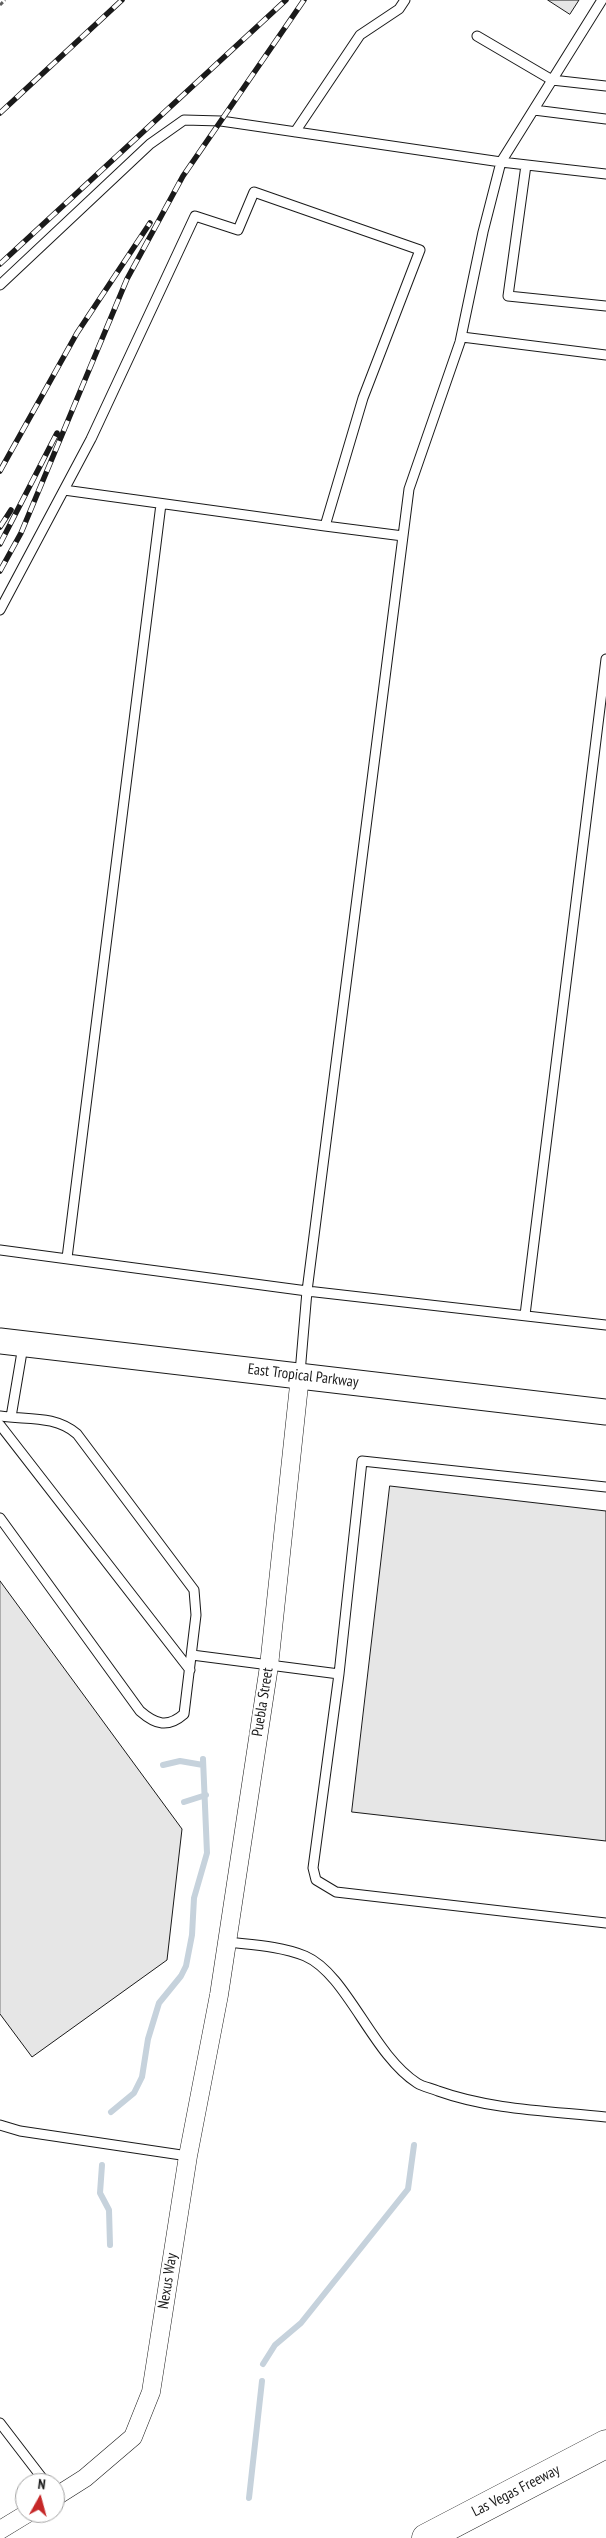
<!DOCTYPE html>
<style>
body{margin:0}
#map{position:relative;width:606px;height:2538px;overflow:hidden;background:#fff;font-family:"PT Sans Narrow",sans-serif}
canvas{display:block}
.north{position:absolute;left:15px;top:2473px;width:50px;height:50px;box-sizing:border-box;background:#fff;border:1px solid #a3a3a3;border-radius:50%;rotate:7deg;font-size:14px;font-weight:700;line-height:20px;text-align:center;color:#1a1a1a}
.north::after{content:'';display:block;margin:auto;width:18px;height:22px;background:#c62828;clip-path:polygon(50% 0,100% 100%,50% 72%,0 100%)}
</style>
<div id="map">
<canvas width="606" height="2538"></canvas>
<div class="north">N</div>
</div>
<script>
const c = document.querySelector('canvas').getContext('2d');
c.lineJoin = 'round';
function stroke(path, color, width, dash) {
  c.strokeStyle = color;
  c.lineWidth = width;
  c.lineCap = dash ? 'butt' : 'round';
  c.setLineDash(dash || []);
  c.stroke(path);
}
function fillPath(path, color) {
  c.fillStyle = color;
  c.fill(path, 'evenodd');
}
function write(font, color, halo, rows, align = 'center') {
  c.font = font + ' "PT Sans Narrow",sans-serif';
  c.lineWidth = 4;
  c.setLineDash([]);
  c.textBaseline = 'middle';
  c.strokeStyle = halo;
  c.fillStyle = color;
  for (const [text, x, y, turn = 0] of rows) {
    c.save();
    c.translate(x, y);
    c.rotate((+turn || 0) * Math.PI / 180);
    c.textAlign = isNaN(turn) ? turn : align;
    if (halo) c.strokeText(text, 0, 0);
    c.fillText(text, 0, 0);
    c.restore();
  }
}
stroke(new Path2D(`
 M163,1765L180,1761L203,1765
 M184,1802L206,1795
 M111,2112L134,2093L142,2077L148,2039L159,2003L181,1976L186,1966L192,1935L194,1898L207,1853L203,1759
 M102,2165L100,2193L109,2210L110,2245
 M263,2364L275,2345L301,2323L408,2189L414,2145
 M249,2498L262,2381`), '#c6d2dc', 6);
const building = new Path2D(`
 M548,0H579L570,14Z
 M390,1486L606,1511V1841L352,1812Z
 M0,1581L182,1829L167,1960L32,2057L0,2014Z`);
fillPath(building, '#e6e6e6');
stroke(building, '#1a1a1a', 1);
const lane = new Path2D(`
 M477,36L552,80L606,86
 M534,110L606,119
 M295,132L360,35L399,9L405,0
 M526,165L508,296L606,306
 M0,285L150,144L184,120L221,121L501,162L606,174
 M462,337L606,355
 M64,490L325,526
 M0,610L91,439L195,216L238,230L254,192L420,250L363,398L325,526L403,536
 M0,1250L307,1291L606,1325
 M67,1258L161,504
 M525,1315L606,659
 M300,1373L307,1291L409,489L460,342L483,232L501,162L602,0
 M0,1416C27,1420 55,1415 77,1434L194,1590L196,1615L184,1714C168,1728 156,1725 140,1711L0,1518
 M11,1417L23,1346
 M0,1425L190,1670
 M606,1487L362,1461L339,1674L313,1868L316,1880L336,1892L606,1923
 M192,1655L339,1674
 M227,1942C253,1945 280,1946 305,1956C347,1974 372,2054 417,2083C423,2087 431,2088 438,2091C491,2110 550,2111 606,2117
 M0,2125L20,2131L188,2156
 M0,2423L46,2483`);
const street = new Path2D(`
 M55,2497L85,2478L133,2437L151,2392L188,2156L219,1995L269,1666L300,1376
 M0,2530L28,2513`);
const secondary = new Path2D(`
 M0,1341L606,1412`);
const highway = new Path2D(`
 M426,2538L606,2444`);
stroke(lane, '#1a1a1a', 11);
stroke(street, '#1a1a1a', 19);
stroke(secondary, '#1a1a1a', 27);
stroke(highway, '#1a1a1a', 29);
stroke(new Path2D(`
 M0,5L5,0`), '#5f5f5f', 3, [4, 2.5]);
stroke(lane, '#fff', 9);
stroke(street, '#fff', 18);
stroke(secondary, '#fff', 25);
stroke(highway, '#fff', 28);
const rail = new Path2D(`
 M0,113L122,0
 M0,264L286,0
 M0,471L77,333L150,223
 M0,527L11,510
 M0,544L57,433
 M0,571L21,533L127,279L183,176L304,0`);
stroke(rail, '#1a1a1a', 5.5);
stroke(rail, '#fff', 4, [11]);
write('15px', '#1a1a1a', '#fff', [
 ["East Tropical Parkway",303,1376,7],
 ["Puebla Street",263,1702,-81],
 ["Nexus Way",168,2281,-81],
 ["Las Vegas Freeway",516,2491,-27]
]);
</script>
